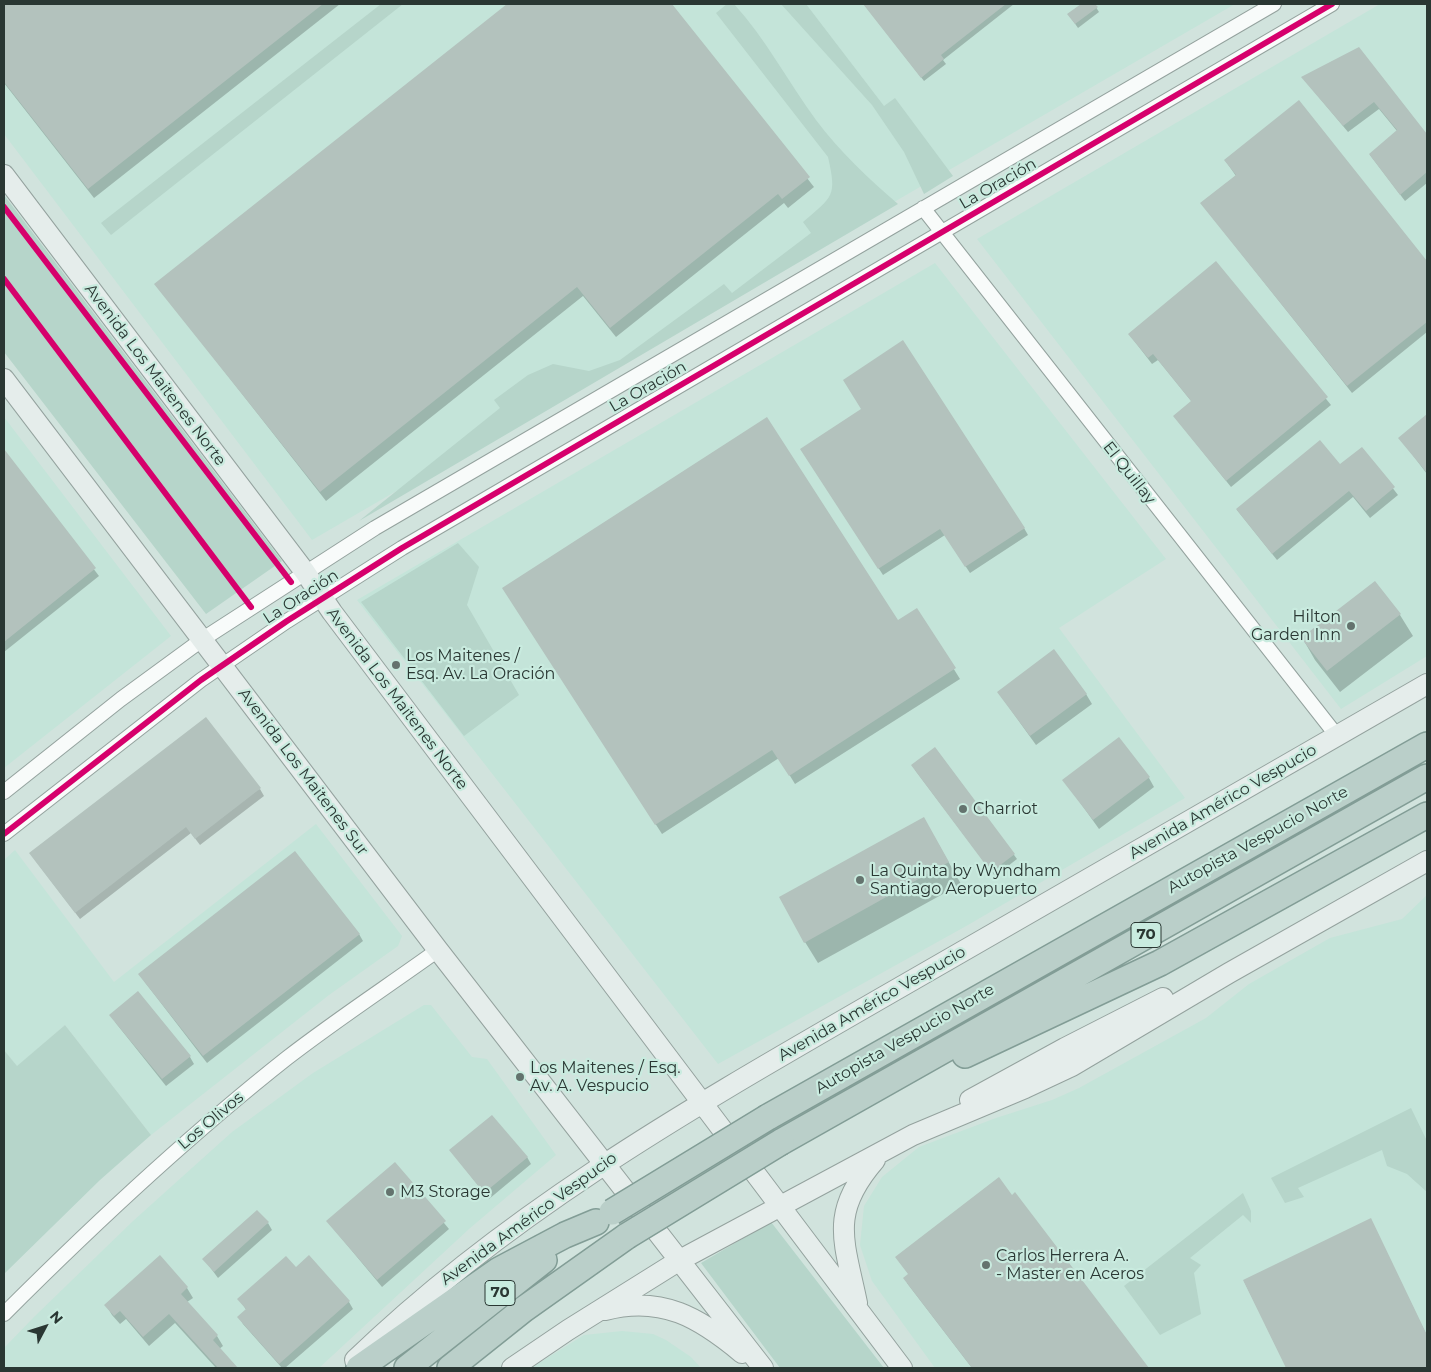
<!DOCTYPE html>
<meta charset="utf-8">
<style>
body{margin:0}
#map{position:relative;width:1431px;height:1372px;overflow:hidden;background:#d1e3dd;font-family:Montserrat,sans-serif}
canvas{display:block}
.frame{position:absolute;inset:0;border:5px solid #2a3733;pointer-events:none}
.north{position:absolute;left:20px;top:1302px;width:50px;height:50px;-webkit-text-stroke:4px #c9ebdf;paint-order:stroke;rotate:50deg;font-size:14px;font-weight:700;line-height:20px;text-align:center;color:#2a3733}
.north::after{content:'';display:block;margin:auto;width:18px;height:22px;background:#2a3733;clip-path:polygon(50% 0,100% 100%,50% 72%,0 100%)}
</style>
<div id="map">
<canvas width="1431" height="1372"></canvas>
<div class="frame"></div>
<div class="north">N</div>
</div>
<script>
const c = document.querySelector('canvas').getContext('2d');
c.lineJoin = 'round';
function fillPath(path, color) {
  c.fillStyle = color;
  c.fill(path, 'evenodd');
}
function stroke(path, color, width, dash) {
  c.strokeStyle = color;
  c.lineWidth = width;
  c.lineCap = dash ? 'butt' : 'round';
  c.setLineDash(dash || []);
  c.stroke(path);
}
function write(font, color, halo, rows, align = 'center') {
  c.font = font + ' Montserrat,sans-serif';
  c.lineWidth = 4.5;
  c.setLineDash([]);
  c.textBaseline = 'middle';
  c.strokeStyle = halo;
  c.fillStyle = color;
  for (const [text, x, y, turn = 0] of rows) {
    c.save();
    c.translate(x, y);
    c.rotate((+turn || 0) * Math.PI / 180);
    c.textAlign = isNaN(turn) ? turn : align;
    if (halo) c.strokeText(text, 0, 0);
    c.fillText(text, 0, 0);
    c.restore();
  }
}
fillPath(new Path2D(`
 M4,4H1235L312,540L4,134Z
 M1380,4H1427V656L1341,709L977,239Z
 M935,263L1166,559L1059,628L1185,798L968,925L718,1064L357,600Z
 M4,417L171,636L4,768Z
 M316,824L402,936L398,946L329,995L151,1135L65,1025L17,1067L4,1050V860L15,850L114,982Z
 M1427,895V1368H935L872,1281L860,1245L864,1206L882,1177L919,1147L996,1118L1052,1100L1079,1088L1206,1018L1249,984L1330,938L1402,919Z
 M424,1005H431L472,1057L487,1059L556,1155L469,1229L319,1368H4V1348L34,1317L133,1221L232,1132L313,1073Z
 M622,1331L653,1334L666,1340L691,1357L701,1368H531L584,1335Z`), '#c4e4d9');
fillPath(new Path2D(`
 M381,4H403L111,235L101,223Z
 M727,4H734C766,39 788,82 816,120C840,152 868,178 898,204L359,521L500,408L494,400L528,375L553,364L589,371L620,360L724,284L732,293L811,233L803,222C833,196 837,197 828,157L716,13Z
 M781,4H806L884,106L895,98L953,176L924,194L904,152L872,105Z
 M4,195L282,561L206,614L4,352Z
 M458,543L479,567L467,605L519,695L464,736L361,602Z
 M65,1025L151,1135L100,1180L4,1274V1050L17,1066Z
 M1411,1108L1427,1141V1192L1407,1174L1387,1166L1382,1150L1298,1188L1304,1197L1285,1203L1271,1178Z
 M1243,1193L1251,1211V1223L1243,1215L1190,1258L1201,1265L1194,1273L1201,1314L1160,1335L1124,1286Z
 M771,1222L884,1368H780L701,1263Z`), '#b6d5ca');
fillPath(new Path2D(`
 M4,4H340L94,198L4,83Z
 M509,4H671L814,187L788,208L784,203L616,337L583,296L326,501L156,284Z
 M864,4H1014L943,60L946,64L924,81Z
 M1083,4H1094L1099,12L1078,28L1069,15Z
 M1359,49L1427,136V183L1405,201L1370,155L1397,131L1379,109L1348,132L1303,78Z
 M1298,102L1427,263V332L1352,393L1202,204L1236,176L1225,160Z
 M1216,263L1331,405L1231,487L1174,416L1192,402L1158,360L1152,364L1129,334Z
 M1427,415V474L1400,438Z
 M1362,448L1398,495L1370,518L1353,497L1277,560L1237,510L1340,466Z
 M4,451L99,576L4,652Z
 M806,456L1024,528L1028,535L970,573L945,535L883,575Z
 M1375,582L1400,615L1413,636L1340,692L1315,660L1303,639Z
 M509,597L897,622L917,610L960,679L795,784L779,758L662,834Z
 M998,692L1086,694L1092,704L1036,745Z
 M935,748L1017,859L995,876L915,770Z
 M1149,778L1154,787L1099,829L1064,780Z
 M260,789L264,796L200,845L191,833L80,919L35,860Z
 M936,840L961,884L818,963L805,942Z
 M359,934L363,941L207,1063L144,981Z
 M115,1022L190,1057L194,1064L166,1086Z
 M451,1151L527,1157L531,1164L489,1199Z
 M395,1164L449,1229L382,1287L328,1222Z
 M1015,1194L1148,1368H972L907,1283Z
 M268,1223L272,1230L218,1278L204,1259Z
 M1374,1227L1427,1336V1368H1287L1244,1281Z
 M159,1257L187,1288L193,1298L187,1302L217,1336L223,1346L219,1349L236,1368H216L175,1323L149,1346L126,1319L120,1324L112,1315L106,1305Z
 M296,1269L349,1302L353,1309L285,1368H282L243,1324L239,1317L247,1311L239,1299Z`), '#0003');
fillPath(new Path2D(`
 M4,4H323L88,189L4,82Z
 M507,4H672L810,177L782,199L778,194L610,328L577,287L320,492L154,284Z
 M863,4H1006L941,55L944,59L921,78Z
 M1081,4H1095L1098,7L1075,24L1067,14Z
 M1359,47L1427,134V172L1400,195L1369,154L1397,130L1374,102L1343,126L1301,77Z
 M1299,100L1427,261V322L1347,386L1200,203L1236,175L1224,160Z
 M1216,261L1328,397L1226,481L1173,416L1191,401L1153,354L1148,358L1128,334Z
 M903,340L1025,528L965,567L940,529L878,569L800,449L861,409L843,380Z
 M1427,414V473L1398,438Z
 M767,417L898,620L917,608L956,668L789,776L772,750L655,825L502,588Z
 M1320,440L1340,464L1362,447L1395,487L1366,511L1349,491L1272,554L1236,509Z
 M4,449L96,568L4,642Z
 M1375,581L1401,614L1327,671L1301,638Z
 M1054,649L1087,694L1030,736L997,692Z
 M206,717L261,788L195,839L186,827L75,913L29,853Z
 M1119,737L1150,777L1093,820L1062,780Z
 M935,747L1015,854L991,872L911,765Z
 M924,817L949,862L804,943L779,897Z
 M295,851L360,934L203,1056L138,974Z
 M138,991L191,1056L162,1079L109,1015Z
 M492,1115L528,1157L484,1193L449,1150Z
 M395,1162L446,1221L377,1280L326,1221Z
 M999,1177L1012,1195L1015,1192L1149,1368H972L903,1278L908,1274L895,1257Z
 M257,1210L269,1222L214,1272L202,1259Z
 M1371,1218L1427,1335V1368H1286L1243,1280Z
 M160,1255L188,1287L181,1294L218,1335L213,1340L238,1368H218L169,1314L143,1337L120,1311L114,1316L104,1305Z
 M309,1255L350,1301L279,1364L237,1317L246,1309L237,1299L286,1256L296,1267Z`), '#b3c2bd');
const street = new Path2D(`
 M923,208L1337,736
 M4,792L121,699L203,639L375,528L1274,4
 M4,834L201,680L287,621L402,548L1332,4
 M4,1314C94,1224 187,1137 287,1058C336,1020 388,986 438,950`);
const secondary = new Path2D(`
 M4,175L305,572L332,612L902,1368
 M4,379L438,950L763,1368
 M970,1100L1065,1048L1163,998
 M857,1303C844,1240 829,1213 875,1160
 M605,1310C662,1295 700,1318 742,1353
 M355,1360C511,1209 698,1104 885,996C1065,892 1246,788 1427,684
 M512,1368L568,1330L680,1260L913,1135L1025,1088L1072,1066L1229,973L1427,861`);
const highway = new Path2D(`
 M965,1055L1160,963L1427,815
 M768,1117L1427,745
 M781,1142L1427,777
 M359,1368L499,1270L565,1235L596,1222
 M407,1368L544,1260
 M450,1368L524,1309L627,1236`);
stroke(street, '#94a29e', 16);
stroke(secondary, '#94a29e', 22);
stroke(highway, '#829d96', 28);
stroke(street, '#f8fbfa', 14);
stroke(secondary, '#e5edeb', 20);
stroke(highway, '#bacfc9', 25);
const highwayBridge = new Path2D(`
 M612,1212L768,1117
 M627,1236L781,1142`);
stroke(highwayBridge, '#829d96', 28, []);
stroke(highwayBridge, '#bacfc9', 25);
stroke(new Path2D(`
 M4,207L291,582
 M4,279L251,607
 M4,834L201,680L287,621L402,548L1332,4`), '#d6006c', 6);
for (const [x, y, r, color] of [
 [1351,626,5,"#64736e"],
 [396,665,5,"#64736e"],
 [963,809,5,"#64736e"],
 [860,880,5,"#64736e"],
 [520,1077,5,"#64736e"],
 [390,1192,5,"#64736e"],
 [986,1265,5,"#64736e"]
]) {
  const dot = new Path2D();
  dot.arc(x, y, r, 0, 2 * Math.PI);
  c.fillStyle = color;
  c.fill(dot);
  stroke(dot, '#c9ebdf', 2);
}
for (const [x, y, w] of [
 [1146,935,30],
 [500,1293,30]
]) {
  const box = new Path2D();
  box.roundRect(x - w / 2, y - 12.5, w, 25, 4);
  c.fillStyle = '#c9ebdf';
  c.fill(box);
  stroke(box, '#2a3733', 1);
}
write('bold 15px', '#2a3733', null, [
 ["70",1146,935],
 ["70",500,1293]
]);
write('16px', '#2a3733', '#c9ebdf', [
 ["La Oración",998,184,-30],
 ["Avenida Los Maitenes Norte",155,375,53],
 ["La Oración",648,387,-30],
 ["El Quillay",1129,473,52],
 ["La Oración",301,597,-33],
 ["Avenida Los Maitenes Norte",397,699,53],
 ["Avenida Los Maitenes Sur",303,772,53],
 ["Avenida Américo Vespucio",1223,802,-30],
 ["Autopista Vespucio Norte",1258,840,-29],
 ["Avenida Américo Vespucio",872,1004,-30],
 ["Autopista Vespucio Norte",905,1039,-30],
 ["Los Olivos",211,1121,-40],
 ["Avenida Américo Vespucio",529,1219,-36]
]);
write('16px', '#2a3733', '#c9ebdf', [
 ["Hilton",1341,617,"right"],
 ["Garden Inn",1341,635,"right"],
 ["Los Maitenes /",406,656],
 ["Esq. Av. La Oración",406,674],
 ["Charriot",973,809],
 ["La Quinta by Wyndham",870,871],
 ["Santiago Aeropuerto",870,889],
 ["Los Maitenes / Esq.",530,1068],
 ["Av. A. Vespucio",530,1086],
 ["M3 Storage",400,1192],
 ["Carlos Herrera A.",996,1256],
 ["- Master en Aceros",996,1274]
], 'left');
</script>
